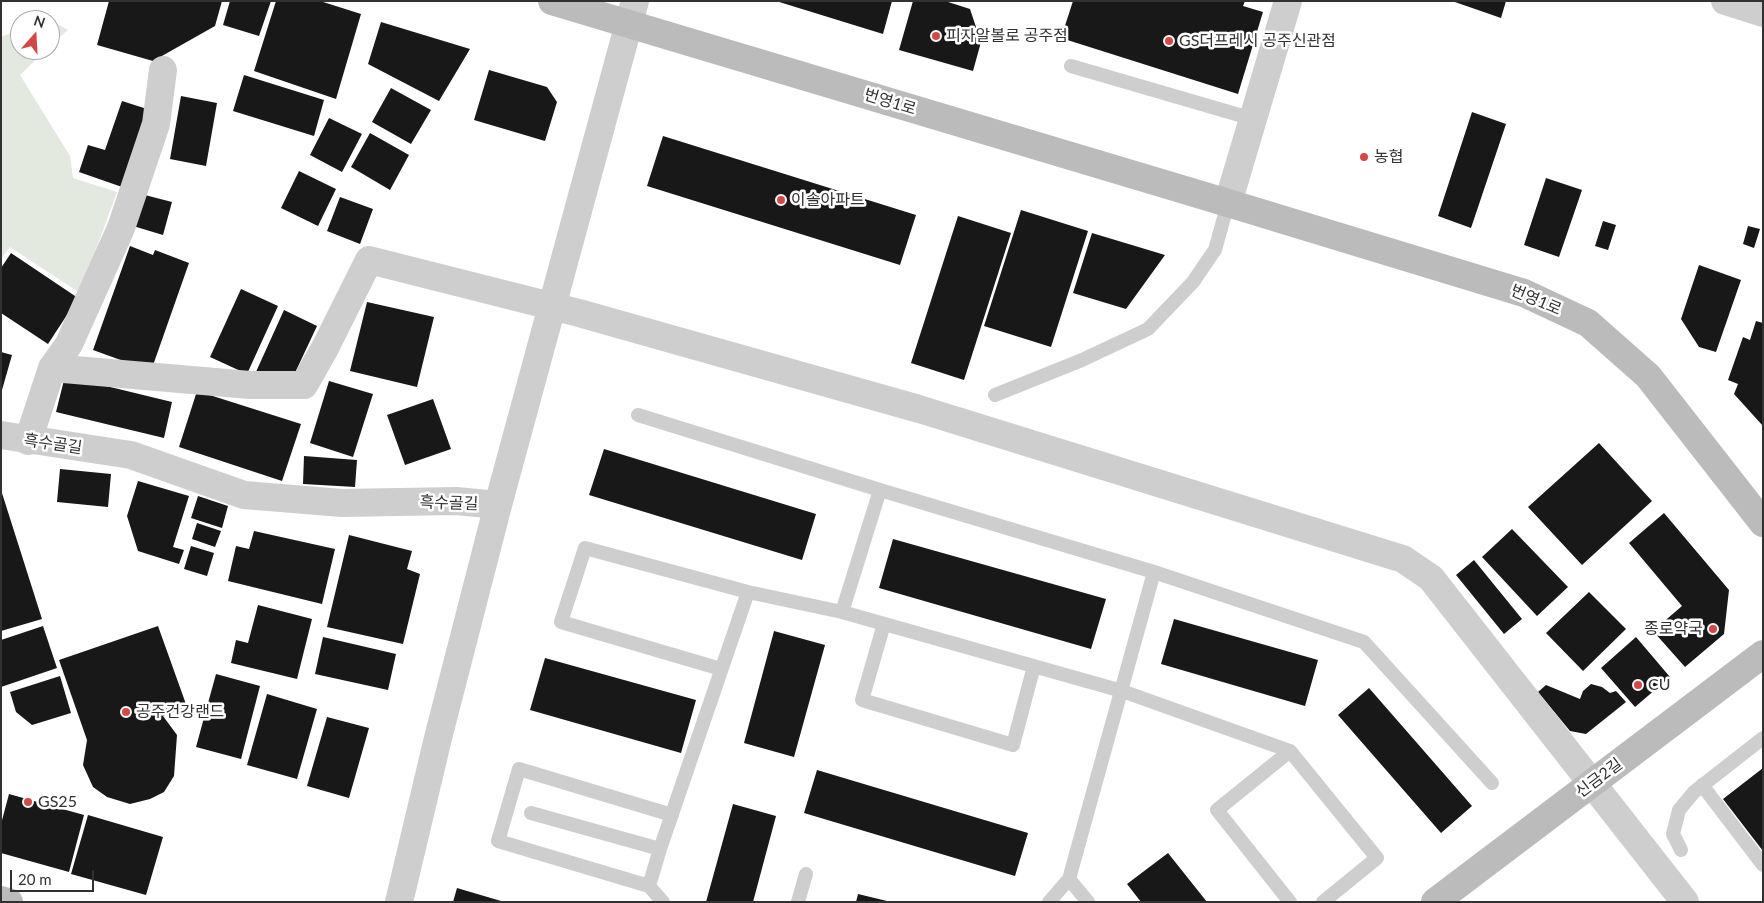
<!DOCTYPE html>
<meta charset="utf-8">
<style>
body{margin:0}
#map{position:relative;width:1764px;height:903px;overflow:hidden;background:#fff;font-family:Lato,sans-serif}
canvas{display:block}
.frame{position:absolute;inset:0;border:2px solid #313131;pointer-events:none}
.north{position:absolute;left:10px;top:10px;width:50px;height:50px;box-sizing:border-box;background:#fff;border:1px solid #adadad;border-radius:50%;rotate:19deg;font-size:14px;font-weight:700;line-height:20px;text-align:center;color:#313131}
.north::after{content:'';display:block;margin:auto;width:18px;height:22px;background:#d34948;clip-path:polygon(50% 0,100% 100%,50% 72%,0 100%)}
.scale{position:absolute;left:10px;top:870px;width:84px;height:22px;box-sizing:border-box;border:2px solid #313131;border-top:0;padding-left:6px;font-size:15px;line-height:18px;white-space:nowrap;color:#313131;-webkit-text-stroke:4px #fff;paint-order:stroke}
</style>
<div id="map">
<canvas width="1764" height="903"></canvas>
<div class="frame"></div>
<div class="north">N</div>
<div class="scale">20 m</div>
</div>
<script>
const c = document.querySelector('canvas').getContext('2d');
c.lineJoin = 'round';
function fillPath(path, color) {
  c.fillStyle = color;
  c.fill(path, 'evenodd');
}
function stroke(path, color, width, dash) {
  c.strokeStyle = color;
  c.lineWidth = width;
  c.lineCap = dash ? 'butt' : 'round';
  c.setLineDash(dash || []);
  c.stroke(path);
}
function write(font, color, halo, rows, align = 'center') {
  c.font = font + ' Lato,"Noto Sans KR",sans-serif';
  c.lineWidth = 5;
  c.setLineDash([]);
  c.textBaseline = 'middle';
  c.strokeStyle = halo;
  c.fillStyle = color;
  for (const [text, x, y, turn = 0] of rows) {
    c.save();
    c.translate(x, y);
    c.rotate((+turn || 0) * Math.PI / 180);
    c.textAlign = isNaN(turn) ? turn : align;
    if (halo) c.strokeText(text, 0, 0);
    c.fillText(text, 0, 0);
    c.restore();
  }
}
fillPath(new Path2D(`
 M46,17L68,30L50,46V20H39Z
 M20,29V50H46L20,75L70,156L73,178L117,192L80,293L10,247L1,259V37Z`), '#e3e9de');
fillPath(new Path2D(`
 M109,1H222L215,26L153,61L97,45Z
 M230,1H271L259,36L223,25Z
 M276,1H320L361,14L336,99L254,71Z
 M776,1H892L883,34Z
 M913,1H945L970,9L981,42L973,71L899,50Z
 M1073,1H1245L1243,6L1263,12L1238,94L1061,38Z
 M1452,1H1506L1501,18Z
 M381,22L470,49L439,101L368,64Z
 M489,70L547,87L557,102L545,141L474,120Z
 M244,75L324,100L314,136L233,111Z
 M391,88L431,110L411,144L372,122Z
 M181,96L217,103L206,166L170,159Z
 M122,101L147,109L122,187L79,172L88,145L105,150Z
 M1472,112L1506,124L1471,228L1438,216Z
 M329,118L362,134L342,172L310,155Z
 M370,133L409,155L390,190L351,167Z
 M663,136L916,215L900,265L647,186Z
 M299,171L336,189L318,226L281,208Z
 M1546,178L1582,190L1559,257L1524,245Z
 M141,194L172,202L163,235L133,226Z
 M340,197L373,209L360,244L327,231Z
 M1021,210L1088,231L1051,347L984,326Z
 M958,216L1011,233L964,380L911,363Z
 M1603,221L1616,225L1608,250L1595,246Z
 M1748,226L1760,229L1754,248L1743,244Z
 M1092,233L1165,255L1126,309L1073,293Z
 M130,246L153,255L155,250L189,263L151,371L93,350Z
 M11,253L78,298L48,344L1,313V268Z
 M1699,265L1741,280L1716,352L1699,347L1681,319Z
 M241,289L278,306L247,374L210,357Z
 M367,302L434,317L417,387L350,371Z
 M284,310L317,326L294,375L255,374Z
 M1756,321L1763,323V426L1734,394L1738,384L1728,380L1743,337L1750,340Z
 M1,352L12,355L2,390H1Z
 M65,376L172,402L164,438L56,412Z
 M329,381L373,394L353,457L310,443Z
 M197,391L301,424L282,481L179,447Z
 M433,399L451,449L405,465L387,415Z
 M1599,443L1652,501L1582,565L1528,507Z
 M604,449L816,514L802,560L589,495Z
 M304,456L357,460L355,487L303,484Z
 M60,469L111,474L108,507L57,502Z
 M138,481L189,496L173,547L184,550L179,564L138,551L127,516Z
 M1,490L42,619L1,631Z
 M198,496L228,506L222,528L191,518Z
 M1664,513L1729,590L1724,634L1685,667L1653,631L1682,606L1629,543Z
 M197,523L221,531L215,547L192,539Z
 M1512,529L1568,587L1537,616L1482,557Z
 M254,531L335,549L322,604L228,581L236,546L249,549Z
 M349,535L412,551L407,569L420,574L403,644L327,627Z
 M893,539L1106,599L1091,649L879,588Z
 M191,546L214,553L207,576L184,569Z
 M1474,560L1522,619L1504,634L1456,575Z
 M1589,592L1626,629L1583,671L1546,633Z
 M258,605L312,619L297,679L231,663L236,640L248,643Z
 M1174,619L1318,660L1305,706L1161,664Z
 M43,626L57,668L1,687V640Z
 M158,626L187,707L163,716L177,735L174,776L164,792L150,799L130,804L107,797L93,787L83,765L87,740L59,660Z
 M774,631L825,645L794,757L744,743Z
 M323,637L396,654L388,690L315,674Z
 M1636,637L1670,677L1635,707L1601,668Z
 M545,658L696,700L681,753L530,710Z
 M216,674L260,686L241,759L196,747Z
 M60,676L71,713L32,725L16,712L10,692Z
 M1591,684L1602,687L1610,693L1616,691L1626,702L1586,734L1570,731L1538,692L1546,685L1580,699L1583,691Z
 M1369,688L1472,806L1441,833L1338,715Z
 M267,694L317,709L297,779L247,765Z
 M327,717L369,728L349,798L307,786Z
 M1763,768V851L1723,799Z
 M817,770L1028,833L1015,876L804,813Z
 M9,794L84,815L69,872L1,853V824Z
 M733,804L776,816L753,902H706Z
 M88,815L163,837L146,895L71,874Z
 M1168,853L1207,902H1141L1127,884Z
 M457,888L501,901V902H453Z
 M858,894L887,901V902H856Z`), '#181818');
stroke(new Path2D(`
 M1071,66L1253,119
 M995,395L1082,360L1148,329L1193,282L1212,254L1215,250L1228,203
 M638,415L880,490L842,612
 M880,490L1154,572L1364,642L1492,783
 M884,624L862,700L1013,745L1034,666
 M721,669L561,622L585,548L748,592L842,612L1122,691L1290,751L1377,858L1323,902
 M1290,751L1217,810L1290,902
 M1702,785L1763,865
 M531,813L660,849
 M1681,850L1673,834L1679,810L1694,792L1763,738
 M1069,879L1088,902
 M649,886L660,849L748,592
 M663,902L649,886L498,841L519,769L672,815
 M798,902L806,874
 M1049,902L1069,879L1154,572`), '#cecece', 14);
stroke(new Path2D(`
 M1725,1L1763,13
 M1228,203L1288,1
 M52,368L250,385H304L325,348L369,260L579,313L919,409L1403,559L1431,578L1685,902
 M1,435L131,455L244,495L342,503L456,501L498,505L438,738L399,902
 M28,441L52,368L69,344L121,228L156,124L163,70
 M498,505L635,1`), '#cecece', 28);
stroke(new Path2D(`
 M552,1L1228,203L1524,293L1588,323L1648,376L1763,523
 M1,900L9,902
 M1435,902L1763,654`), '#bbb', 28);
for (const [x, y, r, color] of [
 [936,36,5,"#d34948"],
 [1169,41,5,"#d34948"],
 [1364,157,5,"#d34948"],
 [781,200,5,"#d34948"],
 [1713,629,5,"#d34948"],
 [1638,685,5,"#d34948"],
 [126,712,5,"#d34948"],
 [28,802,5,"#d34948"]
]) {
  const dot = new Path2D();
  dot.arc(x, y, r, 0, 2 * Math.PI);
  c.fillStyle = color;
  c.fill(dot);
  stroke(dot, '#fff', 2);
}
write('16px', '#313131', '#fff', [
 ["피자알볼로 공주점",946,36],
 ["GS더프레시 공주신관점",1179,41],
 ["농협",1374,157],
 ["이솔아파트",791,200],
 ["종로약국",1703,629,"right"],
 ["CU",1648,685],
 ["공주건강랜드",136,712],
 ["GS25",38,802]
], 'left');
write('16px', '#313131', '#fff', [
 ["번영1로",890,102,17],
 ["번영1로",1536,300,23],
 ["흑수골길",53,444,8],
 ["흑수골길",449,503,2],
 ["신금2길",1599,778,-37]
]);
</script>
